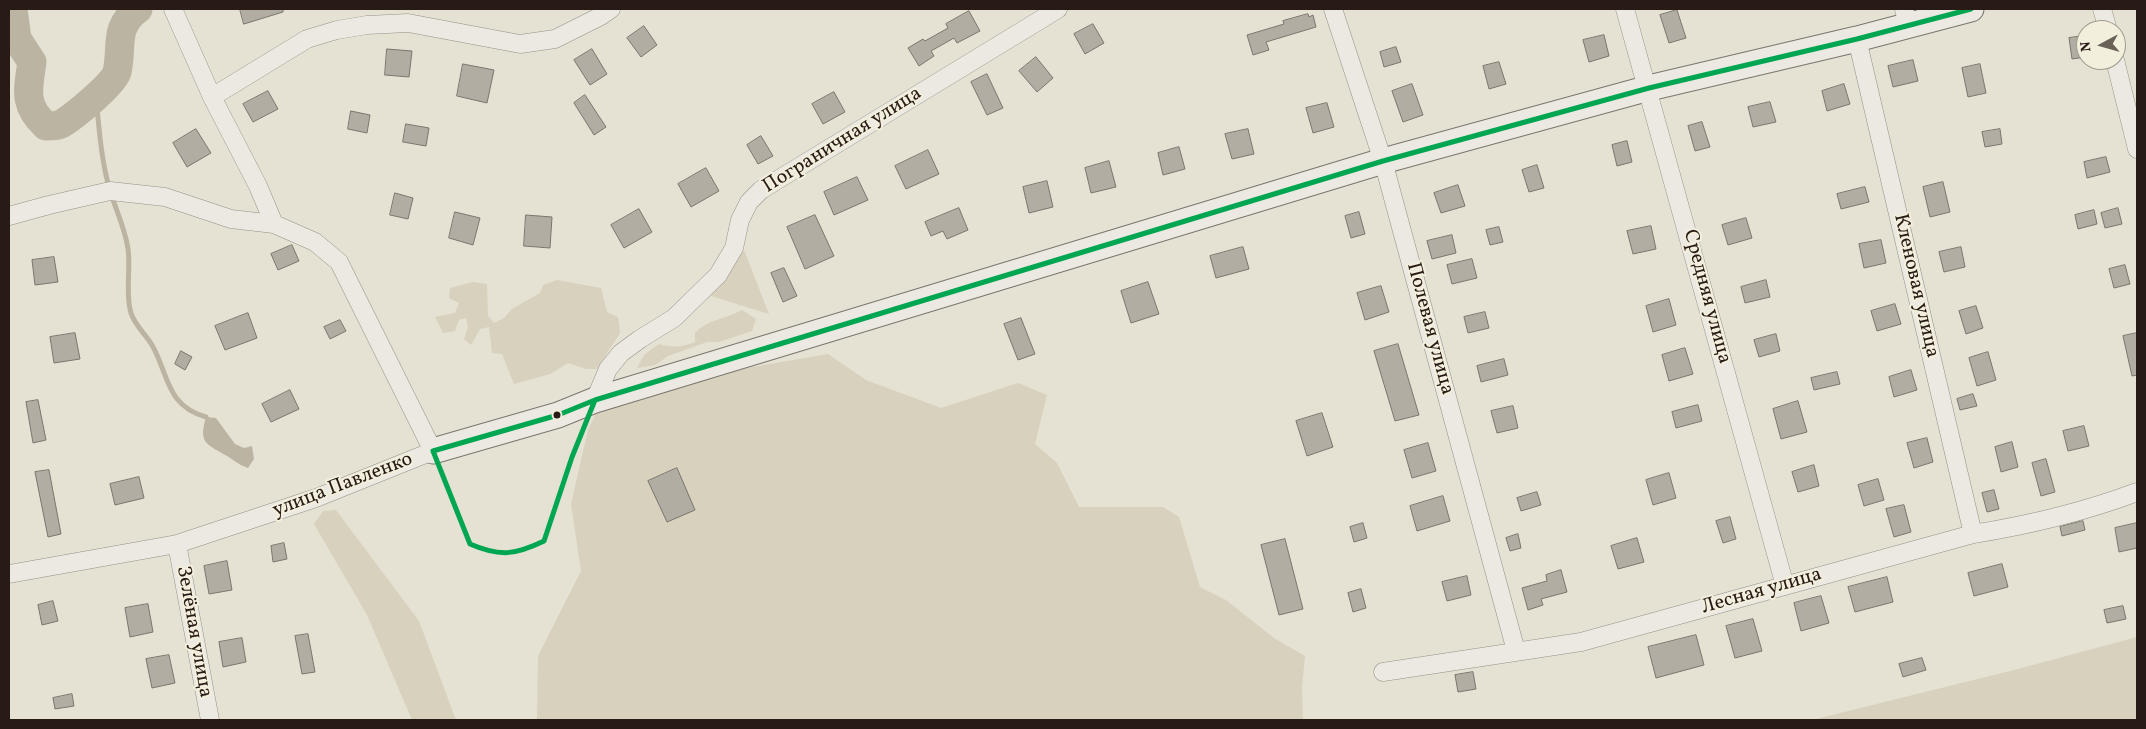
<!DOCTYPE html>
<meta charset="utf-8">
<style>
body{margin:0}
#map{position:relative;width:2146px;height:729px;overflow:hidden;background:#e5e2d3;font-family:Vollkorn,serif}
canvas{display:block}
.frame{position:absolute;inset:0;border:10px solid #281b16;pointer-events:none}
.north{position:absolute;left:2076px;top:20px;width:50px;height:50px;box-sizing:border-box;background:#f3efdd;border:1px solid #a29a8d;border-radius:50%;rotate:264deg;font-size:14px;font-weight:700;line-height:20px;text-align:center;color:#281b16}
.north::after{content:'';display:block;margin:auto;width:18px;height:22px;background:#6a6158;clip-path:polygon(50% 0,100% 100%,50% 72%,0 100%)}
</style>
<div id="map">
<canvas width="2146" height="729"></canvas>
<div class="frame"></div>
<div class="north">N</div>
</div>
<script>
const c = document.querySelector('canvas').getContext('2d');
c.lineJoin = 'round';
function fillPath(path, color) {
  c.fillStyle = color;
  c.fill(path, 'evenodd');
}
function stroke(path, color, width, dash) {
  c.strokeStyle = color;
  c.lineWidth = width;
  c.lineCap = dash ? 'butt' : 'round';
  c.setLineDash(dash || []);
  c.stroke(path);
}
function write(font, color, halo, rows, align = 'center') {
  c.font = font + ' Vollkorn,serif';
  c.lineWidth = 4;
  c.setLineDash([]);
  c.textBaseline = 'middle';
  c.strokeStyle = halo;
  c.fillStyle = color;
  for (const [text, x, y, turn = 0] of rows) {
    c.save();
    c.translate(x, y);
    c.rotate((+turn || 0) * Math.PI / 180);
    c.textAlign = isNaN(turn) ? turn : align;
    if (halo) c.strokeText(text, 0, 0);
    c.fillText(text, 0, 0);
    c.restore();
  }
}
fillPath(new Path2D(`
 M744,250L769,314L711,296Z
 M557,280L601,288L607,312L618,317L620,333L597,369H586L568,363L550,374L514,384L502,354L492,353L489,327L480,329L471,345L464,339L468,327L466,318L459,320L455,331L443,333L435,317L455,313L459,303L449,298L450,288L473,282L487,284L488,316L494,323L504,318L512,309L540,293L543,285Z
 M742,310L756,319L752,331L719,342H707L668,356L655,365L637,368L644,355L659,344C672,348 683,347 695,342V333C710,318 724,320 742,310Z
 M828,354L866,380L941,408L1018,383L1047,395L1035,444L1057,463L1079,507H1163L1179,517L1200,587L1226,600L1274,638L1305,656L1302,687L1303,720H537L538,656L581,571L571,504L588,430L600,405L735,370Z
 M336,510L419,621L456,720H412L367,615L314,524L323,511Z
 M2137,637V720H1812L2018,669Z`), '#d7d1be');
fillPath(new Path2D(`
 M206,417L216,418L235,444L244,448L252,446L254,459L248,468C239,465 235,461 227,456C207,444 198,444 206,417Z`), '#bcb4a2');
stroke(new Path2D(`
 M96,96C99,128 101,160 110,191C116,210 125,228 128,249C131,268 125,295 131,313C134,324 146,335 152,345C169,375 166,406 206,417`), '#bcb4a2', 5);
stroke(new Path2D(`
 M13,9L17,39L32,62C28,90 23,105 46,126C50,126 57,126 61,124C72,118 115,83 117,72C123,46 113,28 138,9`), '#bcb4a2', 29);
const building = new Path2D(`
 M240,9H283V12L244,24Z
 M1677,10L1686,38L1669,43L1660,15Z
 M969,11L980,31L957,43L954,38L931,51L934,56L919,66L908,48L923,39L925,41L948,28L946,24Z
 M1308,14L1309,17L1313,15L1316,27L1266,42L1269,50L1253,55L1247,35L1284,24L1283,21Z
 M1093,24L1104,43L1085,54L1074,34Z
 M644,26L657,45L641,57L627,38Z
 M1604,35L1609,56L1589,62L1583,40Z
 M2083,36L2086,57L2072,59L2069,38Z
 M1396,47L1401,62L1384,67L1380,52Z
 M387,49L412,51L409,77L385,75Z
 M592,49L607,74L590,85L574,60Z
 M1036,57L1053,78L1037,92L1019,71Z
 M1913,60L1918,81L1893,87L1888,66Z
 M1499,62L1506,84L1489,89L1483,66Z
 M463,64L494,70L487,103L457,96Z
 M1980,64L1986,93L1968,97L1962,68Z
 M987,74L1003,108L987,115L971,82Z
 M1412,84L1423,115L1403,122L1392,91Z
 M1844,84L1850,104L1827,111L1822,91Z
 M268,91L278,109L253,122L243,104Z
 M834,92L845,112L823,124L812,104Z
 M585,95L606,127L594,135L574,103Z
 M1770,102L1776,122L1753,127L1748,107Z
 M1327,103L1334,127L1313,133L1306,108Z
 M351,111L370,115L367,133L348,129Z
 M1702,122L1710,147L1695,151L1688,126Z
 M406,124L429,128L426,146L403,142Z
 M196,129L211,153L187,167L173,143Z
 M1248,129L1254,154L1232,159L1225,134Z
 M2000,129L2002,144L1985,147L1982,132Z
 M761,136L773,156L758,164L747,145Z
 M1627,141L1632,162L1617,166L1612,145Z
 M1179,147L1185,169L1163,175L1158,153Z
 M928,150L939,174L906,189L895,166Z
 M2106,157L2110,172L2087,178L2084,162Z
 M1109,161L1116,187L1091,193L1085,168Z
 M1537,165L1544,188L1529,192L1522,170Z
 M706,168L719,191L691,207L678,184Z
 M857,177L868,200L834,215L824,192Z
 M1047,181L1053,207L1029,213L1023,187Z
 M1943,182L1950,212L1930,217L1923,187Z
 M1458,185L1465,206L1441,213L1434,193Z
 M1865,187L1869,202L1841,209L1837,194Z
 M395,193L413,198L408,219L390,215Z
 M959,208L968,230L947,239L943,231L931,236L925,222Z
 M2118,208L2122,224L2105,228L2101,213Z
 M639,209L652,232L624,248L611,225Z
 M2094,210L2097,224L2078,229L2075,215Z
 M455,212L480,218L473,245L449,238Z
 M1359,212L1365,234L1351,238L1345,216Z
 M526,215L552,217L550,248L524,246Z
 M815,215L834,256L805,269L787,227Z
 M1746,218L1752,238L1728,245L1722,225Z
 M1651,226L1656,249L1633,254L1627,231Z
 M1499,227L1503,242L1490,245L1486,230Z
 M1452,235L1456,253L1432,259L1427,241Z
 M1881,240L1886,263L1864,268L1859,244Z
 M292,245L299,261L278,270L271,254Z
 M1243,247L1249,269L1216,278L1210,256Z
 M1961,247L1965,267L1944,272L1939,252Z
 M54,257L58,282L35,285L32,260Z
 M1472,259L1477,278L1452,284L1447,265Z
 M2125,265L2130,284L2114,288L2109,269Z
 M784,268L797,296L783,302L771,273Z
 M1766,280L1770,297L1745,303L1741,287Z
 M1148,282L1159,314L1131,323L1121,291Z
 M1381,286L1389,312L1365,320L1357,293Z
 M1669,299L1676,325L1653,332L1646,306Z
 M1895,304L1901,324L1877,331L1871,311Z
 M1976,306L1983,328L1966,334L1959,311Z
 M1485,312L1489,328L1468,333L1464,317Z
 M248,313L257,338L225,350L215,326Z
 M1021,318L1035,354L1018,360L1004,324Z
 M340,320L346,331L330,339L324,327Z
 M75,333L80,359L54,363L50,337Z
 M2137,333V375L2132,376L2123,336Z
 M1776,334L1780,351L1759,357L1754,340Z
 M1398,344L1419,415L1395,421L1374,351Z
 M1685,348L1693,374L1669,381L1662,355Z
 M181,351L192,357L185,370L175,364Z
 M1988,352L1996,380L1977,386L1969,358Z
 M1504,359L1508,375L1481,382L1477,366Z
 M1911,370L1917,390L1894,397L1889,377Z
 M1837,372L1840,384L1814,390L1811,378Z
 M290,390L299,409L271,422L262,404Z
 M1973,394L1977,406L1960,410L1957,399Z
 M38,400L46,440L33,443L26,402Z
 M1798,401L1807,432L1781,439L1773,409Z
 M1698,405L1702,421L1676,428L1672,412Z
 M1513,406L1518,428L1497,433L1491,411Z
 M1322,413L1333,447L1307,456L1296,421Z
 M2084,426L2089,446L2068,451L2063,431Z
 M1927,438L1933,462L1914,468L1907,443Z
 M2012,442L2018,467L2001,472L1995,447Z
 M1428,443L1436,471L1412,478L1404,450Z
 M2046,459L2055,492L2041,496L2032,463Z
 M1814,465L1819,486L1798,492L1792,472Z
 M677,468L695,510L667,522L648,481Z
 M49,470L61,534L48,537L35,472Z
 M1669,473L1676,498L1653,505L1646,480Z
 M139,477L144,498L115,505L110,484Z
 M1878,479L1884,500L1864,506L1858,485Z
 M1994,490L1999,509L1987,512L1982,493Z
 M1537,492L1541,505L1521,511L1517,498Z
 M1443,496L1450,521L1417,531L1410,506Z
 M1904,505L1911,532L1894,537L1886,509Z
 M1730,517L1736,539L1723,543L1716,521Z
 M2083,521L2085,530L2062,536L2060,527Z
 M1363,523L1367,538L1354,542L1350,527Z
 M2137,523V548L2119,552L2115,528Z
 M1518,534L1521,548L1510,551L1506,538Z
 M1637,538L1644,562L1618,569L1611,546Z
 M1285,539L1303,609L1279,615L1261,545Z
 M284,543L287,559L273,562L271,546Z
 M227,561L232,590L209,594L204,566Z
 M2002,564L2008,587L1974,596L1968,573Z
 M1561,570L1567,592L1541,599L1543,605L1528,610L1522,588L1547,581L1546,575Z
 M1467,576L1471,595L1447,601L1442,582Z
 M1887,577L1893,602L1855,612L1848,587Z
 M1361,589L1366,608L1353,612L1348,593Z
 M1821,596L1829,623L1801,631L1794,603Z
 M53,601L58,621L42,625L38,605Z
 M148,604L153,632L130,637L125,608Z
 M2123,606L2126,619L2107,623L2104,610Z
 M1753,619L1762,651L1735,658L1726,626Z
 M308,634L315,672L302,674L295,636Z
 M1696,635L1704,665L1656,678L1648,647Z
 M242,638L246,662L223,667L219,642Z
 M169,655L175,683L152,688L146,659Z
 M1922,658L1926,670L1903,677L1899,664Z
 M1473,672L1476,689L1458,692L1455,675Z
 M72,694L74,706L55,709L53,698Z`);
fillPath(building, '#b1ada3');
stroke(building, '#7a766e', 1);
const street = new Path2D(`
 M1333,9L1383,161L1516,651
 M1625,9L1785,586
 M1904,9L1908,25
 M2102,9L2108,30
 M1857,39L1973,534
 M2115,60L2137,149
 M212,97L307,39L337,30L367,25L408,23L520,44L555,39L601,16L611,9
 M9,216L49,205L110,191L165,197L231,219L274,224
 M595,400L608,369L621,353L640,339L674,318L718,275L734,248L740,220L749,202L761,190L1058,9
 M177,544L210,720
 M9,574L177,544L316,498L433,451L339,262L315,242L274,224L258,186L212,97L173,9
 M1383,672L1581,642L1973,534C2029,525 2084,512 2137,492`);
const secondary = new Path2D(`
 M433,451L558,415L595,400L1383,161L1649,88L1857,39L1971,9`);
stroke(street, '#949188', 19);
stroke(secondary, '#7a766e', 27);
stroke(street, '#ebe9e1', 18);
stroke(secondary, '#ebe9e1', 25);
stroke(new Path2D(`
 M433,451L558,415L595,400L1383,161L1649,88L1857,39L1971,9
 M433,451L470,544C500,557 515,555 544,541L572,457L595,400`), '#00a651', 5);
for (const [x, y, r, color] of [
 [557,415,4.5,"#281b16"]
]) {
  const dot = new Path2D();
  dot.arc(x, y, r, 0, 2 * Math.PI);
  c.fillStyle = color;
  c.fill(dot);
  stroke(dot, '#f3efdd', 2);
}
write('20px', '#281b16', '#f3efdd', [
 ["Пограничная улица",843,141,-32],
 ["Кленовая улица",1915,286,77],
 ["Средняя улица",1706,297,75],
 ["Полевая улица",1429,329,75],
 ["улица Павленко",343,486,-21],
 ["Лесная улица",1762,592,-16],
 ["Зелёная улица",193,632,80]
]);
</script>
